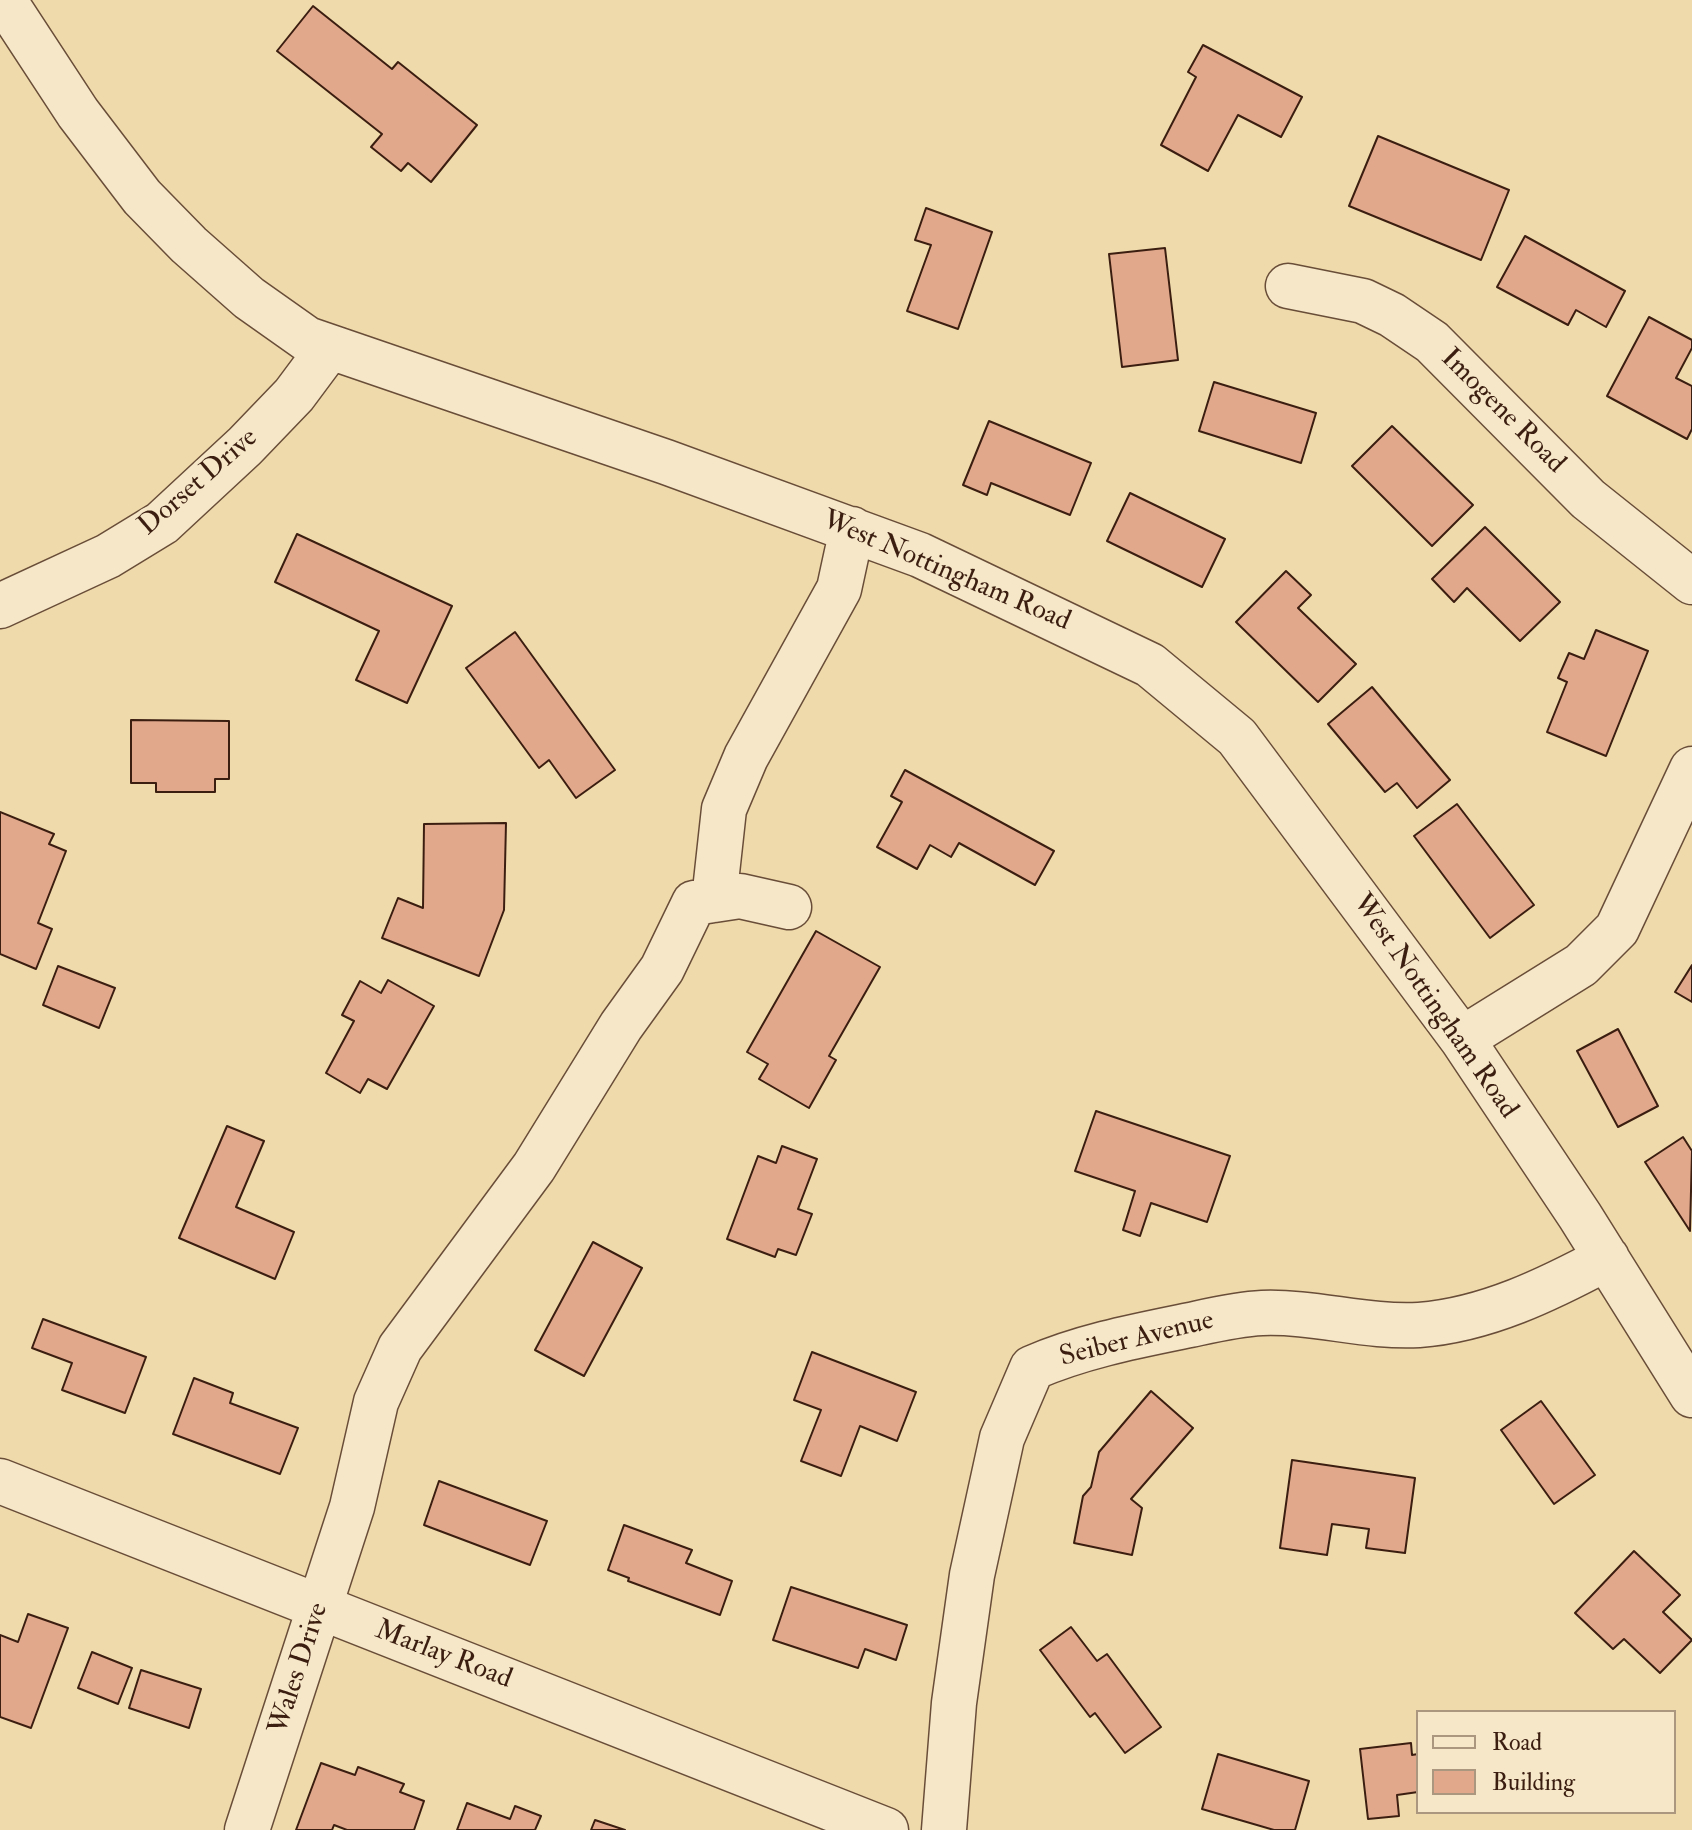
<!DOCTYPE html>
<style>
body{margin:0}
#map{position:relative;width:1692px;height:1830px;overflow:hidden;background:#efdaab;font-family:"IM FELL Double Pica",serif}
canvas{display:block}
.legend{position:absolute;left:1416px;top:1710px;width:260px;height:104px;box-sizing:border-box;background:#f5e7c8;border:2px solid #ab977f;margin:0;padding:10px 14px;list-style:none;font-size:24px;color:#3c1e11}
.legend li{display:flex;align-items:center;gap:16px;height:40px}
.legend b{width:40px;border:2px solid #ab977f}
</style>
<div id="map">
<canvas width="1692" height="1830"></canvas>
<ul class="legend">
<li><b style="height:10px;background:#f5e7c8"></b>Road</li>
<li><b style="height:22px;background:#e1a88c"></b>Building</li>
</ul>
</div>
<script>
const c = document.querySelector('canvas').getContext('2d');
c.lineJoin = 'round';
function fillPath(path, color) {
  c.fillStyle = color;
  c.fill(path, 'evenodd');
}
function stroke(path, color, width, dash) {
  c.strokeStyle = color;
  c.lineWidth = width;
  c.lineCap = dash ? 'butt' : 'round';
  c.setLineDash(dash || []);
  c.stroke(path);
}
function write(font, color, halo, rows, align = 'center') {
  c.font = font + ' "IM FELL Double Pica",serif';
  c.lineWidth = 7;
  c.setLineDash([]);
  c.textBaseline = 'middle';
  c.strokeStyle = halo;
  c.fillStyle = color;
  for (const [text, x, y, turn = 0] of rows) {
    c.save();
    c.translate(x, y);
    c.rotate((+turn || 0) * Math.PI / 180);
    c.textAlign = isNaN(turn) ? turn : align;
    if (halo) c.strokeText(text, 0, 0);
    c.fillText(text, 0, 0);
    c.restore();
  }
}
const building = new Path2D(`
 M313,6L392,69L398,62L477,125L431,182L408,163L401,171L371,147L382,134L277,51Z
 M1203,45L1302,97L1281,137L1238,115L1208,171L1161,145L1196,77L1188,72Z
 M1378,136L1509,190L1481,260L1349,206Z
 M926,208L992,232L958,329L907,311L931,245L915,240Z
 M1525,236L1625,291L1606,327L1576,310L1568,325L1497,287Z
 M1165,248L1178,360L1122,367L1109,254Z
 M1649,317L1692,340V348L1676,378L1692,386V429L1687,439L1607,396Z
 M1214,382L1316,413L1301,463L1199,431Z
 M989,421L1091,463L1070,515L991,483L987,495L963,485Z
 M1392,426L1473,505L1432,546L1352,466Z
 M1130,493L1225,539L1202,587L1107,541Z
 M1485,527L1560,602L1520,641L1467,588L1454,602L1432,579Z
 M297,534L452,606L407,703L356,680L379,631L275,582Z
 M1286,571L1311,595L1298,608L1356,664L1318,702L1236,622Z
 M1596,630L1648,651L1606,756L1547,732L1567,682L1558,678L1569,653L1584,659Z
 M515,632L615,770L576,798L549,760L539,768L466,668Z
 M1372,687L1450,780L1417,808L1397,783L1385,792L1328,724Z
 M131,720L229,721V779H215V792H156V783H131Z
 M905,770L1054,851L1035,885L959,843L951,857L930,845L917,869L877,847L902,802L891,796Z
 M1457,804L1534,905L1490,938L1414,836Z
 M0,812L54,834L49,844L66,851L38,923L52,929L36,969L0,954Z
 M506,823L504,910L479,976L382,938L398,898L423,908L424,824Z
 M816,931L880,967L829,1056L836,1060L809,1108L759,1079L768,1064L747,1052Z
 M1692,965V1002L1675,992Z
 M58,966L115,988L99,1028L43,1005Z
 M388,980L434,1006L387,1089L368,1079L360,1093L326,1073L354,1021L342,1015L360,981L381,993Z
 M1618,1029L1658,1106L1618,1127L1577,1051Z
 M1096,1111L1230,1156L1207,1222L1151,1203L1140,1236L1123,1230L1135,1191L1075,1171Z
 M227,1126L264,1141L236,1207L294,1232L275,1279L179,1238Z
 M1683,1137L1692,1151L1690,1231L1645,1162Z
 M782,1146L817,1159L798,1209L812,1214L796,1255L778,1249L775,1257L727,1239L758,1156L776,1163Z
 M593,1242L642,1268L584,1376L535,1350Z
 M43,1319L146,1357L125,1413L62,1390L72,1363L32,1348Z
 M812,1352L916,1392L897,1441L860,1426L841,1476L801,1461L821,1410L794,1400Z
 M194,1378L233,1393L230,1403L298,1428L280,1474L173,1434Z
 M1151,1391L1193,1428L1131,1499L1142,1508L1132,1555L1074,1543L1083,1496L1091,1487L1099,1452Z
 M1541,1401L1595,1475L1554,1504L1501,1430Z
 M1292,1460L1415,1478L1405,1553L1366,1548L1369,1529L1332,1524L1327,1555L1280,1548Z
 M439,1481L547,1521L530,1565L424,1525Z
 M624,1525L692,1550L686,1563L732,1581L720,1615L628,1581L629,1578L608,1570Z
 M1634,1551L1680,1595L1663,1612L1692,1640L1660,1673L1624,1639L1613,1649L1575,1613Z
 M791,1587L907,1625L896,1660L865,1649L858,1668L773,1640Z
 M28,1614L68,1628L31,1728L0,1717V1635L18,1642Z
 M1071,1627L1097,1661L1107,1654L1161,1727L1125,1753L1095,1713L1090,1717L1040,1650Z
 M92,1652L132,1668L118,1704L78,1688Z
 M141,1670L201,1689L189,1728L129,1708Z
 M1411,1743L1412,1755L1418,1754V1792L1397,1795L1399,1816L1368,1819L1360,1749Z
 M1218,1754L1309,1781L1295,1830H1274L1202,1809Z
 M321,1763L355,1775L358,1767L404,1784L400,1792L424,1801L414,1830H347L334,1825L332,1830H296Z
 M467,1803L510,1819L515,1806L541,1816L535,1830H457Z
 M595,1820L625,1830H591Z`);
fillPath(building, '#e1a88c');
stroke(building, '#3c1e11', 2);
const minor = new Path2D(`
 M4,0L78,113L142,197L189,245L249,298L307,339L666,462L920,555L1150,665L1237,737L1462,1039L1580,1216L1692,1395
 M1288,286L1363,301L1392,315L1432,342L1588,499L1692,582
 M0,606L108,556L162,523L245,446L294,395L329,348
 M714,900L724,809L746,757L839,589L852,529
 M1462,1039L1581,965L1617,929L1692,769
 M0,1481L886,1830
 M247,1830L352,1507L376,1402L400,1348L534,1167L621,1026L662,969L694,903L740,896L789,907
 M944,1830L954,1703L972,1575L1002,1438L1032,1368C1083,1346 1136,1336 1190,1325C1213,1320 1238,1314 1262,1313C1315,1311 1366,1328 1419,1325C1486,1320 1549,1289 1607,1258`);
stroke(minor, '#694d38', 47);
stroke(minor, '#f5e7c8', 44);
write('28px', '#3c1e11', '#f5e7c8', [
 ["Imogene Road",1502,412,45],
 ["Dorset Drive",199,483,-41],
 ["West Nottingham Road",946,572,23],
 ["West Nottingham Road",1434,1007,55],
 ["Seiber Avenue",1137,1340,-14],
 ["Marlay Road",443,1656,21],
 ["Wales Drive",300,1669,-72]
]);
</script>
